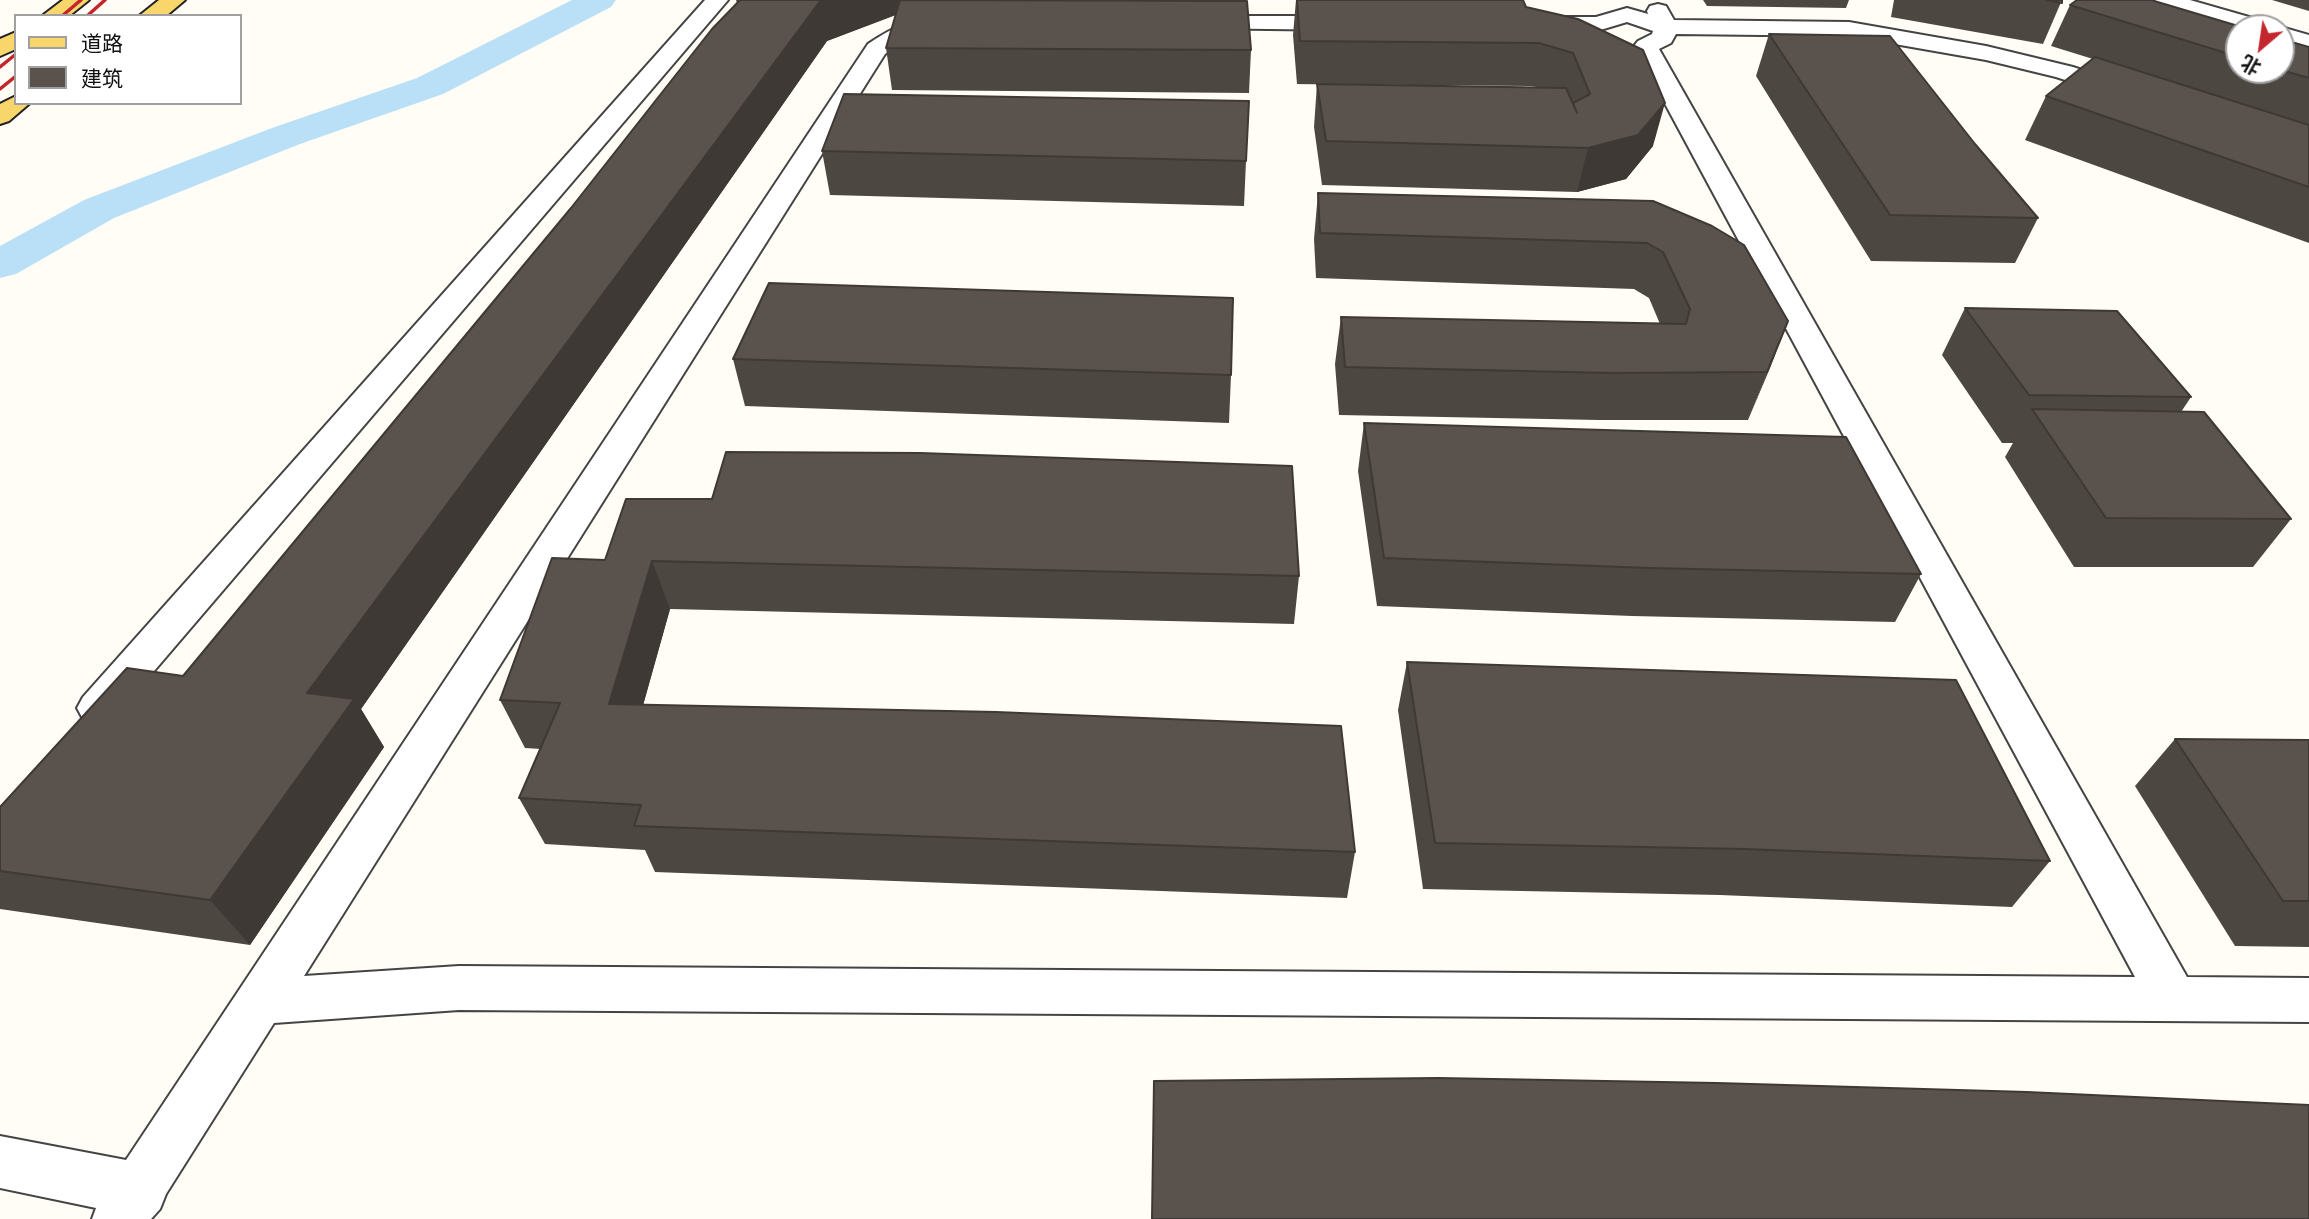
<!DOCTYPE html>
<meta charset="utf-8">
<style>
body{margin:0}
#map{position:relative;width:2309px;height:1219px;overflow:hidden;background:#fffdf5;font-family:"Source Serif 4","Noto Sans SC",serif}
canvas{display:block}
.legend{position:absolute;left:14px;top:14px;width:228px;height:91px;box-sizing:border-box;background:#fff;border:2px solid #a0a0a0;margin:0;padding:9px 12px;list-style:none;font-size:21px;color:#111}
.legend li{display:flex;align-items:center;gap:14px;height:35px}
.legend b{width:35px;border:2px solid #a0a0a0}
.north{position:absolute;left:2225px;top:14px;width:70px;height:70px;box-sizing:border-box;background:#fff;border:2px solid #a0a0a0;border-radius:50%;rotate:209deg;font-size:19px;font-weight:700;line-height:28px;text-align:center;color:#111}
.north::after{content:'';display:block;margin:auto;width:24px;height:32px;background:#c4262e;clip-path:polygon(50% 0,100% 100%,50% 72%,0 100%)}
</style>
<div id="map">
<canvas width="2309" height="1219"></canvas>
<ul class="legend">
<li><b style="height:9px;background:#f9d66b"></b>道路</li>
<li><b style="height:19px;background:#5a524d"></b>建筑</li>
</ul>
<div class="north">北</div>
</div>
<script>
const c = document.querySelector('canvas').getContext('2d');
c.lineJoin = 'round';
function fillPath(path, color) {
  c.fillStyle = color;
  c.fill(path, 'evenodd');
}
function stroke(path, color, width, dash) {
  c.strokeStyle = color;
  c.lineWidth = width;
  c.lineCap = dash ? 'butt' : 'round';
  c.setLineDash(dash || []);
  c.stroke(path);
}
fillPath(new Path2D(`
 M572,0H616L611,7L443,94L300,144L114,218L16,274L0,278V246L84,200L272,128L417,78Z`), '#b9e0f7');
const minor = new Path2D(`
 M705,0H728L113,719L98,724L83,719L77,708L83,697Z
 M2155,0H2190L2270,23L2274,28L2239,29L2158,5Z
 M1658,4L1666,6L1674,20L1849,22L1986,46L2073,67L2133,87L2136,92L2133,97L2124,99L2056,77L1986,60L1849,36L1676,34L1671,43L1659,49L2187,977L2309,978V1022L459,1010L274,1023L166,1194L160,1209L151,1219H92L96,1208L0,1188V1136L126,1160L868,44C889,30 920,12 946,18L949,23L946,28L909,37L885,54L304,976L459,966L2135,977L1634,46L1638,41L1652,34L1653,31L1627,22L1597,31H1537L1529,29L1526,24L1529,19L1537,17H1596L1627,8L1648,14L1647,11L1650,6Z
 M1198,16H1347L1355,18L1358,23L1355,28L1347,30L1190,28L1187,23L1190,18Z
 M2281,27L2309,35V49L2281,41V28H2277Z`);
const major = new Path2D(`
 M63,0H89L69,16H42Z
 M159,0H185L166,16H139Z
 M16,32V49L0,56V39Z
 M16,96V103H30L9,121L0,124V104Z`);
stroke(minor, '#444', 4);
stroke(major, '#222', 4);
fillPath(minor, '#fff');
fillPath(major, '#f9d66b');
stroke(new Path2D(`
 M62,16L81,0
 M87,16L105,0
 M0,67L16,54
 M0,89L16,76`), '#c4262e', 3.5);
fillPath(new Path2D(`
 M736,0H1523L1526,7L1578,19L1653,146L1626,179L1577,192L1322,185L1314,127L1317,84L1537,87L1530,86L1297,84L1293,35L1296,0H1155L1251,50L1249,93L892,90L886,48L896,15L827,41L361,709L384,747L250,945L0,909V807L183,676L571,208L737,3Z
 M1703,0H1849L1846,8L1707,6Z
 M1894,0H2062L2043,44L1891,17Z
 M2272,0H2309V11Z
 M2070,5L2239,28V70H2281L2309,47V243L2025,140L2046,96L2093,59L2051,46Z
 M1769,34L1975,144L2038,218L2015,263L1871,261L1756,76Z
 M822,151L1246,161L1244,206L830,195Z
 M1318,193L1653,201L1788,321L1748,420H1599L1339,415L1335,364L1341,317L1660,324L1649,298L1634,289L1316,278L1314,239Z
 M1965,308L2191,397L2181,412L2291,519L2253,567H2074L2005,457L2013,443H2002L1942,355Z
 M733,359L1231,375L1229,423L745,406Z
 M1364,423L1921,574L1895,622L1632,616L1377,606L1358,471Z
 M605,560L1299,576L1294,624L670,609L643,705L1355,852L1347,898L655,872L645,850L545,844L519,798L541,749L525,748L500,700Z
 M1407,662L2050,861L2012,907L1720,895L1423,889L1398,710Z
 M2175,739L2309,740V947L2235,946L2135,786Z`), '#4d4742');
fillPath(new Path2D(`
 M820,0H934L827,41L361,709L384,747L250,945L210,900L307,693Z
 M1665,103L1653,146L1626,179L1577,192L1588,148Z
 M1788,321L1770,368L1748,420L1767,372Z
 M652,561L670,609L630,752L609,704Z`), '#3f3936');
const building = new Path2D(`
 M740,0H821L307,693L354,699L210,900L0,871V807L127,668L183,676L571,208L712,29Z
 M900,0L1247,1L1251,50L886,48Z
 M1297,0H1523L1526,7L1578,19L1643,50L1665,103L1638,135L1588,148L1326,141L1317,84L1566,88L1577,113L1573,103L1590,94L1573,53L1539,43L1300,41Z
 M2046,0H2062V3Z
 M2077,0H2151L2245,28H2239V57L2070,5Z
 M1769,34L1890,36L1975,144L2038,218L1890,215Z
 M2281,39L2309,47V78L2281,70Z
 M2095,57L2309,125V187L2046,96Z
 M844,94L1249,101L1246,161L822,151Z
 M1318,193L1653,201L1712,226L1744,245L1788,321L1767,372L1612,373L1345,367L1341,317L1686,324L1690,309L1663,252L1647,243L1320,233Z
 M769,283L1233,298L1231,375L733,359Z
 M1965,308L2117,311L2191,397L2029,395Z
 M2032,409L2204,412L2291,519L2106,518Z
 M1364,423L1846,437L1921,574L1649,568L1384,558Z
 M726,452L920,453L1292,466L1299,576L652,561L609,704L996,712L1341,726L1355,852L634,826L641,805L519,798L560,703L500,700L552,558L605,560L626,499H712Z
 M1407,662L1956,680L2050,861L1745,849L1435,843Z
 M2175,739L2309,740V901H2283Z
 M1438,1078L1717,1083L2027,1092L2309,1105V1219H1152L1154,1081Z`);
fillPath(building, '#5a524d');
stroke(building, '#3f3936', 2);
</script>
